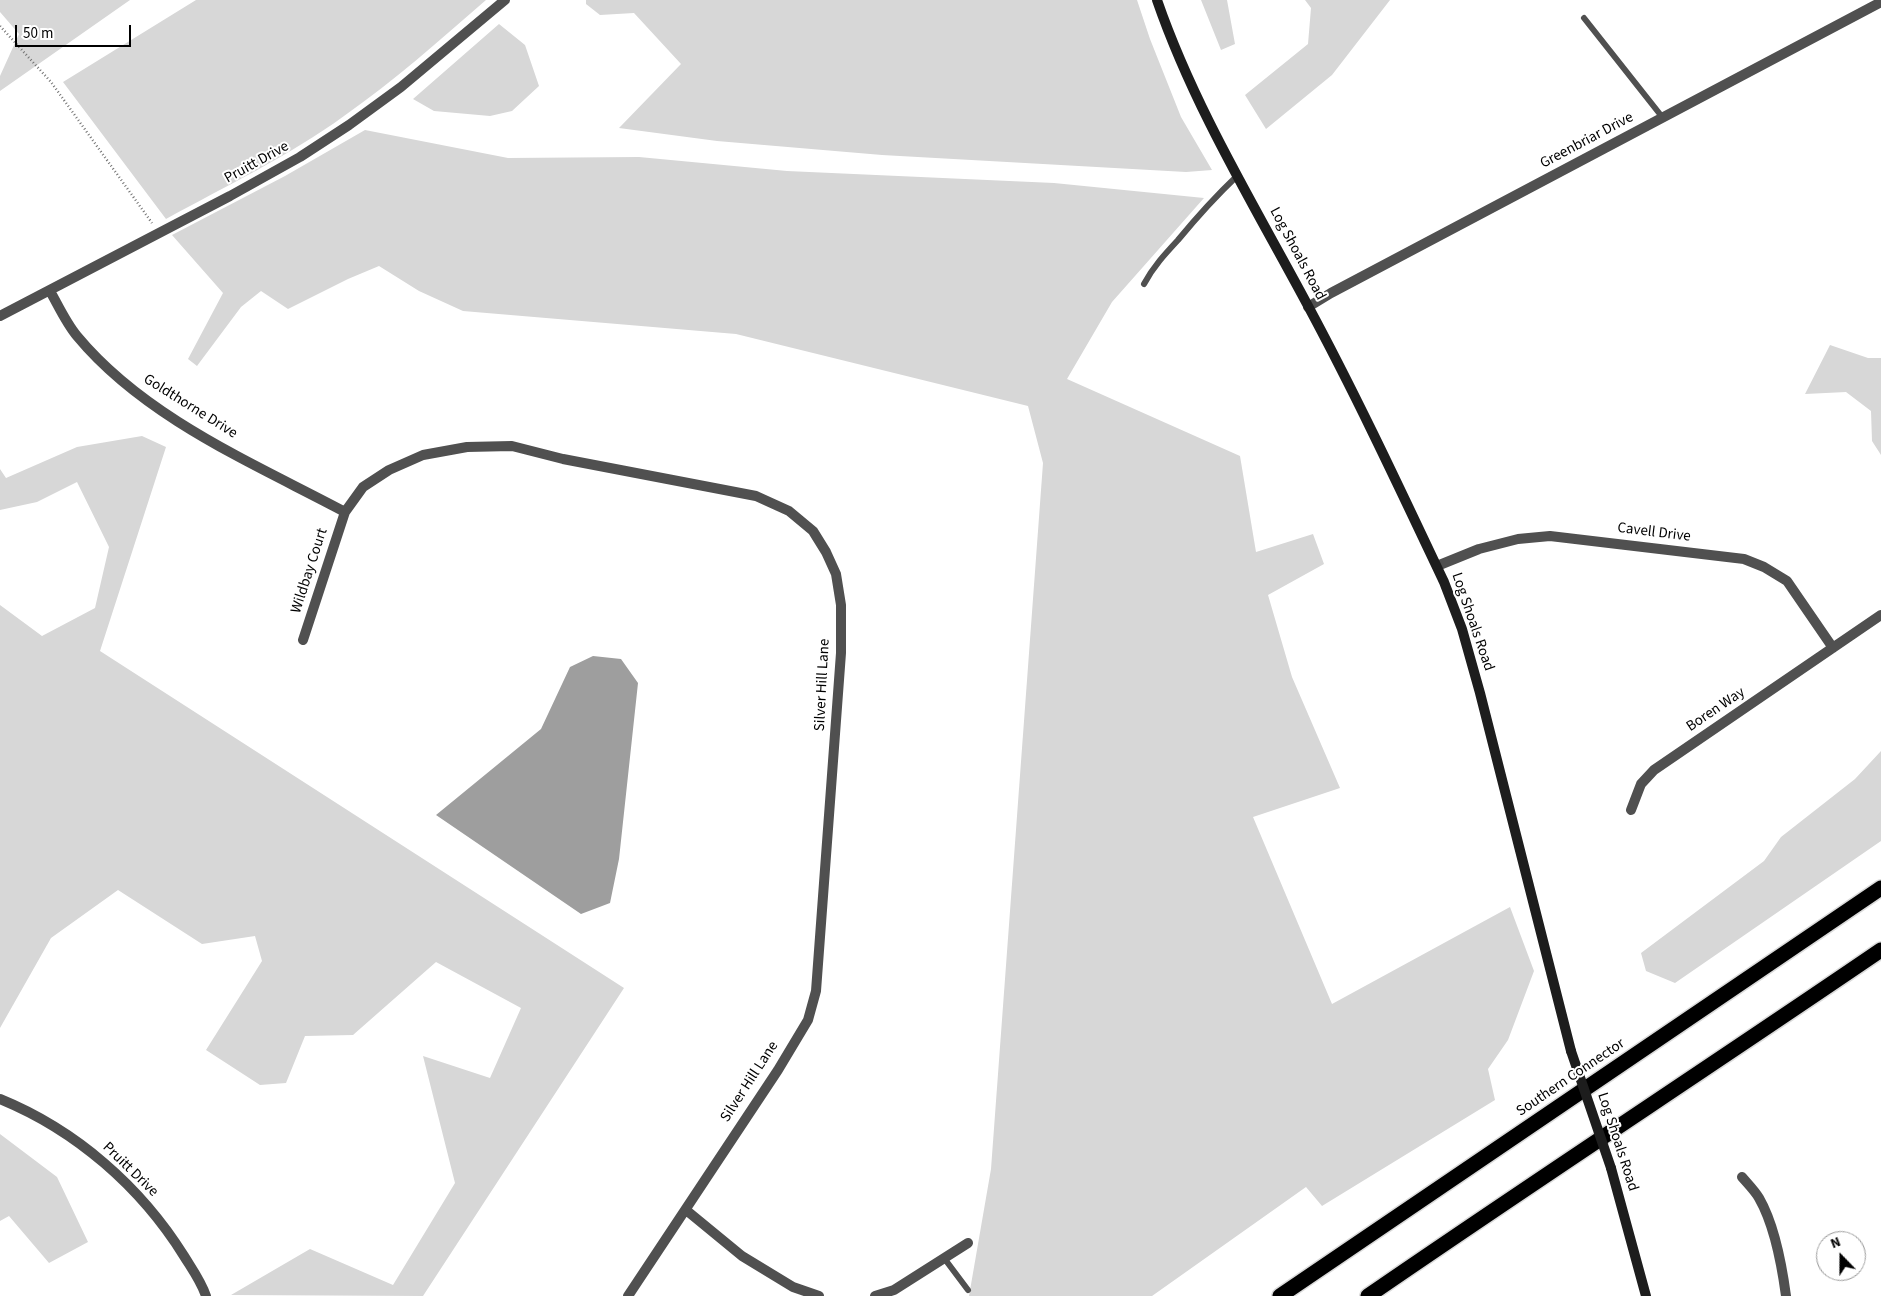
<!DOCTYPE html>
<style>
body{margin:0}
#map{position:relative;width:1881px;height:1296px;overflow:hidden;background:#fff;font-family:"Source Sans 3",sans-serif}
canvas{display:block}
.north{position:absolute;left:1816px;top:1231px;width:50px;height:50px;box-sizing:border-box;background:#fff;border:1px solid #999;border-radius:50%;rotate:338deg;font-size:14px;font-weight:700;line-height:20px;text-align:center;color:#000}
.north::after{content:'';display:block;margin:auto;width:18px;height:22px;background:#000;clip-path:polygon(50% 0,100% 100%,50% 72%,0 100%)}
.scale{position:absolute;left:15px;top:25px;width:116px;height:22px;box-sizing:border-box;border:2px solid #000;border-top:0;padding-left:6px;font-size:15px;line-height:18px;white-space:nowrap;color:#000;-webkit-text-stroke:4px #fff;paint-order:stroke}
</style>
<div id="map">
<canvas width="1881" height="1296"></canvas>
<div class="north">N</div>
<div class="scale">50 m</div>
</div>
<script>
const c = document.querySelector('canvas').getContext('2d');
c.lineJoin = 'round';
function fillPath(path, color) {
  c.fillStyle = color;
  c.fill(path, 'evenodd');
}
function stroke(path, color, width, dash) {
  c.strokeStyle = color;
  c.lineWidth = width;
  c.lineCap = dash ? 'butt' : 'round';
  c.setLineDash(dash || []);
  c.stroke(path);
}
function write(font, color, halo, rows, align = 'center') {
  c.font = font + ' "Source Sans 3",sans-serif';
  c.lineWidth = 4;
  c.setLineDash([]);
  c.textBaseline = 'middle';
  c.strokeStyle = halo;
  c.fillStyle = color;
  for (const [text, x, y, turn = 0] of rows) {
    c.save();
    c.translate(x, y);
    c.rotate((+turn || 0) * Math.PI / 180);
    c.textAlign = isNaN(turn) ? turn : align;
    if (halo) c.strokeText(text, 0, 0);
    c.fillText(text, 0, 0);
    c.restore();
  }
}
fillPath(new Path2D(`
 M0,0H130L0,91V76L19,34L0,12Z
 M196,0H486C440,40 394,81 344,116C289,156 226,186 166,219L63,82Z
 M586,0H1137L1150,39L1181,117L1212,170L1186,172L882,155L717,141L619,128L681,64L634,13L600,15L586,4Z
 M1201,0H1227L1235,44L1221,50Z
 M1305,0H1390L1332,75L1266,129L1245,95L1308,44L1311,8Z
 M499,24L525,45L539,86L512,111L490,116L434,111L413,99Z
 M365,130L508,158L639,157L787,171L1054,183L1204,198L1112,302L1067,379L1240,456L1256,552L1313,534L1324,564L1268,595L1292,677L1340,788L1253,817L1332,1004L1510,907L1534,971L1508,1040L1488,1069L1495,1100L1322,1206L1306,1187L1152,1296H969L991,1169L1043,463L1028,406L736,334L463,311L419,291L379,266L348,279L288,309L261,291L241,307L197,366L188,359L223,293L172,235L285,176Z
 M1830,345L1868,358H1881V455L1872,441L1871,411L1846,392L1805,394Z
 M142,436L166,447L100,651L624,988L423,1296L231,1295L310,1249L393,1285L455,1183L423,1056L490,1078L521,1008L436,962L353,1035L305,1036L286,1083L260,1085L206,1050L262,961L255,936L202,944L118,890L51,938L0,1028V605L42,636L95,608L109,547L77,482L37,502L0,510V469L6,478L77,447Z
 M1881,751V841L1675,983L1646,971L1641,953L1764,861L1781,837L1855,779Z
 M0,1134L57,1177L88,1242L49,1263L9,1216L0,1221Z`), '#d7d7d7');
fillPath(new Path2D(`
 M593,656L621,659L638,683L619,859L610,903L581,914L436,815L541,729L570,667Z`), '#9e9e9e');
const highway = new Path2D(`
 M1280,1296L1881,888
 M1368,1296C1538,1179 1711,1066 1881,950`);
stroke(highway, '#dbdbdb', 18);
stroke(new Path2D(`
 M0,26L51,82L152,223`), '#727272', 2.5, [1, 2.5]);
stroke(new Path2D(`
 M1584,18L1663,118
 M1144,284C1153,267 1165,254 1178,240C1197,217 1216,196 1237,176
 M944,1258L968,1290`), '#505050', 6);
stroke(new Path2D(`
 M50,291C58,305 66,323 77,336C145,418 253,463 345,512
 M1308,307L1331,293L1881,2
 M0,316L230,196L300,157L349,125L401,87L505,0
 M1437,566L1479,549L1518,539L1550,536L1744,559L1764,567L1787,581L1833,648
 M303,640L345,512L363,487L389,470L423,455L467,447L512,446L563,459L756,496L789,511L813,531L826,552L836,574L841,605V653L816,991L808,1020L778,1070L628,1296
 M1631,810L1641,784L1654,770L1881,615
 M0,1099C76,1130 141,1187 184,1256C192,1269 201,1281 206,1296
 M1742,1177C1748,1184 1755,1191 1759,1198C1774,1224 1782,1266 1786,1296
 M686,1210L742,1256L793,1287L819,1296
 M875,1296L894,1290L968,1243`), '#505050', 10);
stroke(new Path2D(`
 M1157,0C1194,107 1254,205 1307,304C1356,395 1400,489 1444,582L1462,629L1480,693L1571,1051
 M1611,1168L1646,1296`), '#1d1d1d', 10);
stroke(highway, '#000', 15);
stroke(new Path2D(`
 M1571,1051L1611,1168`), '#1d1d1d', 10);
write('15px', '#000', '#fff', [
 ["Greenbriar Drive",1587,141,-28],
 ["Pruitt Drive",257,163,-29],
 ["Log Shoals Road",1297,254,62],
 ["Goldthorne Drive",190,407,32],
 ["Cavell Drive",1654,533,7],
 ["Wildbay Court",310,571,-72],
 ["Log Shoals Road",1472,622,71],
 ["Silver Hill Lane",823,685,-87],
 ["Boren Way",1716,710,-34],
 ["Southern Connector",1571,1078,-34],
 ["Silver Hill Lane",750,1082,-57],
 ["Log Shoals Road",1617,1142,72],
 ["Pruitt Drive",130,1170,44]
]);
</script>
